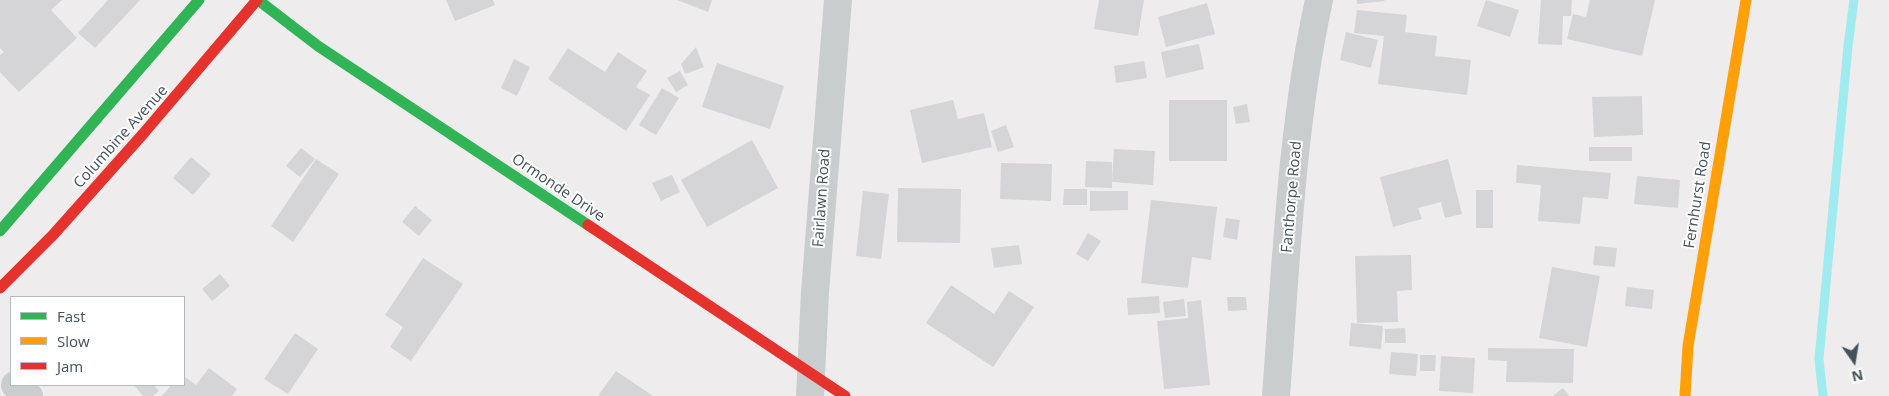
<!DOCTYPE html>
<style>
body{margin:0}
#map{position:relative;width:1889px;height:396px;overflow:hidden;background:#eeeced;font-family:"Open Sans",sans-serif}
canvas{display:block}
.legend{position:absolute;left:10px;top:296px;width:175px;height:90px;box-sizing:border-box;background:#fff;border:1px solid #b4babd;margin:0;padding:6px 9px;list-style:none;font-size:15px;color:#43525a}
.legend li{display:flex;align-items:center;gap:10px;height:25px}
.legend b{width:25px;border:1px solid #b4babd}
.north{position:absolute;left:1829px;top:336px;width:50px;height:50px;-webkit-text-stroke:4px #fff;paint-order:stroke;rotate:167deg;font-size:14px;font-weight:700;line-height:20px;text-align:center;color:#43525a}
.north::after{content:'';display:block;margin:auto;width:18px;height:22px;background:#43525a;clip-path:polygon(50% 0,100% 100%,50% 72%,0 100%)}
</style>
<div id="map">
<canvas width="1889" height="396"></canvas>
<ul class="legend">
<li><b style="height:6px;background:#30b455"></b>Fast</li>
<li><b style="height:6px;background:#ff9f0a"></b>Slow</li>
<li><b style="height:6px;background:#e5322d"></b>Jam</li>
</ul>
<div class="north">N</div>
</div>
<script>
const c = document.querySelector('canvas').getContext('2d');
c.lineJoin = 'round';
function stroke(path, color, width, dash) {
  c.strokeStyle = color;
  c.lineWidth = width;
  c.lineCap = dash ? 'butt' : 'round';
  c.setLineDash(dash || []);
  c.stroke(path);
}
function fillPath(path, color) {
  c.fillStyle = color;
  c.fill(path, 'evenodd');
}
function write(font, color, halo, rows, align = 'center') {
  c.font = font + ' "Open Sans",sans-serif';
  c.lineWidth = 4;
  c.setLineDash([]);
  c.textBaseline = 'middle';
  c.strokeStyle = halo;
  c.fillStyle = color;
  for (const [text, x, y, turn = 0] of rows) {
    c.save();
    c.translate(x, y);
    c.rotate((+turn || 0) * Math.PI / 180);
    c.textAlign = isNaN(turn) ? turn : align;
    if (halo) c.strokeText(text, 0, 0);
    c.fillText(text, 0, 0);
    c.restore();
  }
}
stroke(new Path2D(`
 M1823,396L1819,359L1848,46L1854,0`), '#a0ebf0', 9);
fillPath(new Path2D(`
 M0,0H62L51,10L77,38L19,92L0,72V55L4,52L0,48Z
 M108,0H140L95,48L78,33Z
 M446,0H493L495,5L455,21Z
 M677,0H712L708,12Z
 M1099,0H1144L1138,36L1094,29Z
 M1357,0H1384L1385,1L1357,4Z
 M1486,0L1519,10L1510,37L1477,26Z
 M1541,0H1572L1571,16H1563L1562,45L1538,44Z
 M1590,0H1655L1642,56L1567,39L1573,14L1586,17Z
 M1207,3L1215,34L1166,47L1158,17Z
 M1357,10L1407,15L1405,32L1437,36L1435,56L1471,60L1467,95L1378,84L1384,36L1354,33Z
 M1346,32L1378,40L1371,68L1340,60Z
 M1199,44L1204,69L1166,78L1161,52Z
 M696,47L704,67L685,74L681,64Z
 M568,48L605,72L618,52L647,71L636,87L650,95L626,131L548,79Z
 M514,59L530,67L517,96L501,88Z
 M1144,61L1147,78L1116,83L1114,66Z
 M717,63L784,86L770,129L702,107Z
 M680,71L688,85L676,92L667,78Z
 M662,88L679,98L656,135L639,125Z
 M1642,96L1643,135L1594,137L1592,97Z
 M953,100L958,119L984,113L992,147L922,163L910,110Z
 M1169,100H1227V161H1169Z
 M1247,104L1250,122L1236,124L1233,107Z
 M1006,125L1014,147L998,152L991,131Z
 M752,140L778,188L707,227L681,180Z
 M1589,147H1632V161H1589Z
 M301,148L315,159L300,177L286,166Z
 M1114,149L1155,151L1153,185L1112,182Z
 M191,157L211,174L193,195L173,178Z
 M316,159L339,174L293,242L271,226Z
 M1448,159L1462,214L1445,218L1441,202L1418,208L1422,219L1393,227L1380,177Z
 M1086,161L1112,162V188L1085,187Z
 M1001,163L1052,164L1051,201L1000,199Z
 M1517,165L1611,173L1608,199L1583,197L1580,224L1538,221L1541,185L1516,183Z
 M672,175L680,192L661,201L652,183Z
 M1637,176L1680,180L1678,208L1634,204Z
 M898,188L961,189L960,243L897,242Z
 M1064,189H1087V205H1063Z
 M1476,190H1493V228H1476Z
 M863,191L889,194L881,259L856,256Z
 M1090,191H1128V210L1090,211Z
 M1151,200L1217,207L1211,260L1192,257L1188,288L1141,283Z
 M415,206L432,220L419,236L402,222Z
 M1226,218L1240,220L1237,240L1223,237Z
 M1088,233L1101,241L1088,261L1076,254Z
 M1019,245L1022,264L994,268L991,248Z
 M1595,246L1617,248L1615,267L1593,265Z
 M1411,255L1412,290L1397,291L1398,322L1357,323L1355,256Z
 M423,258L463,284L411,361L390,347L403,327L385,315Z
 M1552,267L1600,276L1587,347L1539,338Z
 M220,274L230,286L212,301L202,289Z
 M951,285L994,314L1009,291L1034,307L993,367L926,323Z
 M1627,287L1654,290L1652,309L1625,306Z
 M1159,296L1160,313L1128,315L1127,298Z
 M1227,297H1246L1247,310L1228,311Z
 M1184,299L1186,316L1165,318L1163,302Z
 M1201,300L1210,385L1164,389L1157,321L1188,318L1187,302Z
 M1351,323L1383,326L1381,349L1349,346Z
 M1405,328L1406,343H1385V329Z
 M295,333L318,349L288,394L264,379Z
 M1488,348L1574,349L1573,383L1506,382L1507,361L1488,360Z
 M1391,352L1418,354L1416,376L1389,374Z
 M1420,355H1436L1435,371H1420Z
 M1441,356L1475,358L1473,393L1439,391Z
 M209,368L237,389L232,396H162L171,385H184V376L196,385Z
 M616,371L653,396H598Z
 M134,385H154L159,391L153,396H143Z
 M1563,388L1569,396H1553Z`), '#d5d5d7');
stroke(new Path2D(`
 M15,385L29,396
 M810,396L815,292L838,0
 M1276,396C1286,265 1291,128 1319,0`), '#c9cdce', 28);
stroke(new Path2D(`
 M258,0L318,46L588,225
 M0,231L199,0`), '#30b455', 11);
stroke(new Path2D(`
 M1685,396L1688,346L1746,0`), '#ff9f0a', 11);
stroke(new Path2D(`
 M588,225L845,396
 M0,288L53,235L143,134L257,0`), '#e5322d', 11);
write('15px', '#43525a', '#fff', [
 ["Columbine Avenue",121,137,-48],
 ["Ormonde Drive",558,188,34],
 ["Fernhurst Road",1698,195,-81],
 ["Fanthorpe Road",1292,197,-85],
 ["Fairlawn Road",822,198,-86]
]);
</script>
